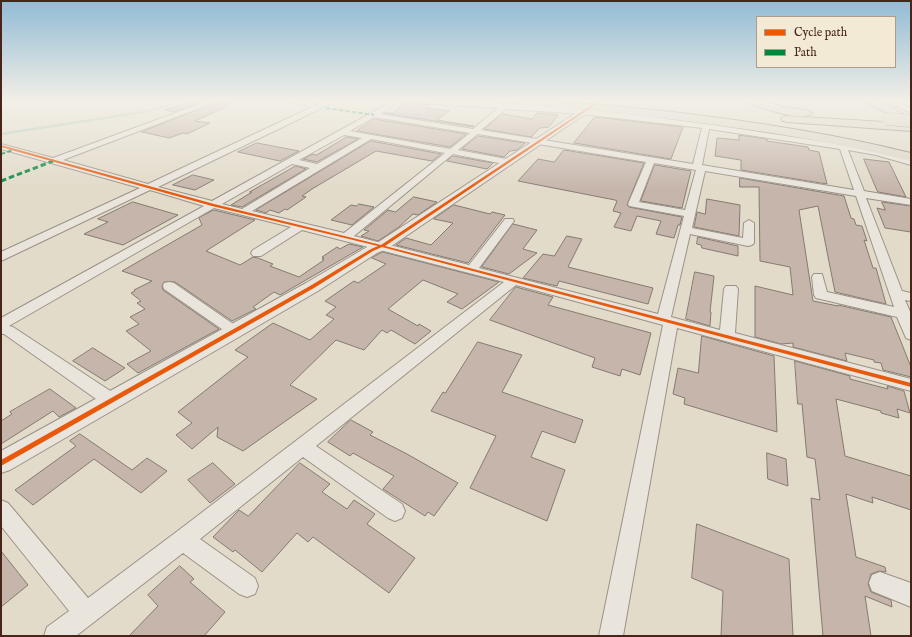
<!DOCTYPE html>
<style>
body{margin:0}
#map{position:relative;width:912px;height:637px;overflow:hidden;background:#e2dbca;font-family:"IM FELL English",serif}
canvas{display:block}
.frame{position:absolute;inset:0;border:2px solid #472518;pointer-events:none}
.legend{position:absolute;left:756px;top:16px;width:140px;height:52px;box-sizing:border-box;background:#f3ead6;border:1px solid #ae9b8a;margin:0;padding:5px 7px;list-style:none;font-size:12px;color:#472518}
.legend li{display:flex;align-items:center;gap:8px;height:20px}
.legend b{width:20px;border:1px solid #ae9b8a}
</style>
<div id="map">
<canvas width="912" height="637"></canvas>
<div class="frame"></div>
<ul class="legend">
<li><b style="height:5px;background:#e8590c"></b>Cycle path</li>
<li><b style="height:5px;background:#00873e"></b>Path</li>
</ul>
</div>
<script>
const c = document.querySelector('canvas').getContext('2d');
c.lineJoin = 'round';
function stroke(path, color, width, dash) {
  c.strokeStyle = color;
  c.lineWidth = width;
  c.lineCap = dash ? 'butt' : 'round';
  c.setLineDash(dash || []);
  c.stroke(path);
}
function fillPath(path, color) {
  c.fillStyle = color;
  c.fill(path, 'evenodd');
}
stroke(new Path2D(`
 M1,134L149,111L181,101`), '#b0c6b7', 2.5);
const building = new Path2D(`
 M193,101H203L174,112L166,110Z
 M219,101H232V103L225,106H228L195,121L210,123L187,134L183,133L169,138L142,132Z
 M407,102L429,105L427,108L449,111L437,120L474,126L473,127L384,113H393L403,103Z
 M537,113L558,115L549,127L540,128L531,137L484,129L502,114L532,119Z
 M595,117L683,127L671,159L574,143Z
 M374,119L466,134L450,147L357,131Z
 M739,135L767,139V141L808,147L809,150L819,152L827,184L741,170V160L715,156L717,138L739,140Z
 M478,136L525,143L517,150L510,151L504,157L462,149Z
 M347,137L358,139L317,162L303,159L313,154L316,155Z
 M371,141L441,154L432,161L376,151L312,189L302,196L306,197L287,210L285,209L279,213L270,210L266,213L256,210Z
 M257,143L299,151L280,161L238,152Z
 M564,150L644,163L627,205L629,207L682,217L680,225H678L674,238L656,234L661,221L637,216L631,231L614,227L621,213L613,211L617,201L615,200L518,181L538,159L554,162Z
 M453,156L493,163L487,169L447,161Z
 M864,159L889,162L906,197L878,192Z
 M655,165L691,171L682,208L641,201Z
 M296,166L306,169L242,207L231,205L252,192H250Z
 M193,175L214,180L195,190L173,185Z
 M740,178L844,196L851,218L854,219L856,225L862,226L867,241L864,240L873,268H876L886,304L835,292L818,206L799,210L813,301L838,306V305L891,317L911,367V377L883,370L881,363L874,362V360L845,353L847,361L793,347V343L781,344L755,337V286L793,295L790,267L760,261L759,187H740Z
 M414,197L437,202L418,215L413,214L399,227L378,241L361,236L369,231L364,230L388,210L395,212Z
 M707,199L740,205L739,236L694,227L697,212L705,214Z
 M133,202L178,215L123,245L84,234L108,222L98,219Z
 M882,202L911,206V232L885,228L877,208L885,210Z
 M359,204L374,207L352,225L331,220L351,205L356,206Z
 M454,205L490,214L492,212L505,215L468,263L396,245L406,238L431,245L453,223L434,219Z
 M214,210L255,220L206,251L240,265L253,257L258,258L273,264L270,266L299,277L324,260L322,259L324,258L322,257L337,247L340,249L349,244L363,247L280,295L274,292L253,307L256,309L232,321L175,282H164L162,286L163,290L219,329L138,373L127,364L151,351L126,331L139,324L130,317L145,309L137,303L141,301L131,293L135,291L134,290L152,281L122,271L202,225L199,218Z
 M513,224L537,230L523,249L537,253L509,274L482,267Z
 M567,236L582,239L568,267L653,288L648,304L559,281L557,286L523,278L543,254L554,256Z
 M698,237L738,246V256L702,248L701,245L697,244Z
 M383,252L499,282L462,309L447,302L458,294L423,280L388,309L418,326L419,324L431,331L415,344L391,330L387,333L382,330L364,350L336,340L290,385L317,399L243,451L217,437L218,427L192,449L176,435L192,423L178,412L248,357L235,350L273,323L310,340L334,319L326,315L336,307L325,301L354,281L358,283L386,264L372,258Z
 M695,272L714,276L710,312H711L710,326L686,319Z
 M516,287L553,297L548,305L651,333L640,375L622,369L620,376L592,367L595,358L490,320Z
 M702,336L774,356L777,432L684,404L685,398L673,394L678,368L698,373Z
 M478,342L522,355L502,392L583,420L575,443L542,431L531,457L565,470L547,521L470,488L496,436L431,411L443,392L445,393Z
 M93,348L125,368L105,381L73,361Z
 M795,361L850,376V379L888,389L887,386L904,391L910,413L897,409L899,418L881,413V411L836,399L845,456L911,476V510L872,497L873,503L846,494L856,557L885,567L886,572L879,571L871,574L868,584L871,592L891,600L892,607L865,596L871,636H823L811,498L820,500L815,459L807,457L802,404H798Z
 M50,389L76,408L59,417L53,411L1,444V421L12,414L10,412Z
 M351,420L373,432L370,435L407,454L458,483L434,516L428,512L425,516L383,489L394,476L353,453L350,456L328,442Z
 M80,434L132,470L147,458L167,471L141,493L94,459L33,505L15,490L76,446L70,441Z
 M767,453L786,459L788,486L768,479Z
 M213,463L235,484L210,503L188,480Z
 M300,463L330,484L322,492L347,509L354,500L375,514L367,524L415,558L389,593L313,537L308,542L297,533L262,572L235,550L233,552L213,537L239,510L248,516Z
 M697,524L789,559L793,636H721L723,591L692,578Z
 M1,551L28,585L1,607Z
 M180,566L194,579L190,582L225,612L204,636H129L158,606L148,595Z`);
fillPath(building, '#c6b5ab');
stroke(building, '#847b70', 1);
stroke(new Path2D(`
 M588,110L600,101`), '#c3b7a6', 8, [8, 4]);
const minor = new Path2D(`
 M208,101H218L63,160L148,184L312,107L285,101H300L318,105L325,101H334L322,108L158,187L212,201L393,101H401L380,114L473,129L498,108L418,103L415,101C528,101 642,114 753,131C806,139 859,146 911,159V165L876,155L848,150L864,191L911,199V205L866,198L902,291L911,293V301L905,300L911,314V340L906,338L897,317L816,298L814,295L812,277L814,274H822L827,292L894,307L856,196L705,171L692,228L743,238L744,223L749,220L754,223V243L752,245L748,246L690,234L671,317L720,330L724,289L726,286H736L738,289L735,333L911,379V391L677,328L623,636H599L663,325L516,285L316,446L402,504L405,511L402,518L395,521L388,518L303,457L200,539L255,578L258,586L255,594L247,597L239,594L183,553L76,636H44L47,627L69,611L1,526V500L8,503L88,598L175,533L504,282L302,230L261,256H253L251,253L253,250L291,227L214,208L9,326L13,327L118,396L120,401L118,406L112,407L106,406L4,334H1V318L204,206L150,190L1,261V252L140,188L1,149V144L53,158ZM506,109L582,114L702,128L693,164L481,130ZM374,117L470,133L450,149L350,131ZM709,129L840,149L854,190L702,165ZM478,134L646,162L628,204L629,206L684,216L658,314L479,268L514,221L513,219H505L469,265L354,236L453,154L509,165L512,164L513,162L512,160L458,150ZM344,135L362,138L317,164L299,160ZM371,139L445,153L344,233L252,211ZM654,163L696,170L685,210L639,202ZM292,164L310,168L242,209L222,204Z
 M886,101H895L911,108V113Z
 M169,282L174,283L239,328L241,331L239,334L234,336L229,334L164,289L163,286L164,283Z
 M880,572L911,583V607L872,591L869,583L872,575Z`);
const tertiary = new Path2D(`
 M582,109L587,112L585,114L387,249L377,253L318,291L10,470L1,473V451L306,283L367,247L377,243Z`);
const motorway = new Path2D(`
 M515,101C571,101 626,107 681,113C755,122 829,133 902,151L911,153V161C783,129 651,116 520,104Z
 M747,101H764L783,107L806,110L812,113C804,123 759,107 748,103Z
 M864,101C884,101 894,108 911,120V131L787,122L783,121L781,119L783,117L787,116L900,123L887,113Z`);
stroke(minor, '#9b9287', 2);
stroke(tertiary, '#9b9287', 2);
stroke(motorway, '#847b70', 2);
fillPath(minor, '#e9e4dc');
fillPath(tertiary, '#e9e4dc');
fillPath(motorway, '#dcd5c7');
const motorwayBridge = new Path2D(`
 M887,119L911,121`);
stroke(motorwayBridge, '#847b70', 13, []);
stroke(motorwayBridge, '#dcd5c7', 12);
stroke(new Path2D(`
 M326,108L374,115
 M1,154L13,150`), '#00873e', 2, [4.5, 2]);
stroke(new Path2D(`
 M1,181L53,161`), '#00873e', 3, [5.5, 3]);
fillPath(new Path2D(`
 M598,101H601L385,246L911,383V387L382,247L373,251L314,288L1,466V460L310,286L371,249L378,246L212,206L1,147V145L214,204L381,245Z`), '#e8590c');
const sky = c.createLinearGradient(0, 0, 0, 190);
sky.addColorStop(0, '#91bbd4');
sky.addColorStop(0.53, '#f2efe7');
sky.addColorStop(1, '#f2efe700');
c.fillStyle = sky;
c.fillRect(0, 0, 912, 190);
</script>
